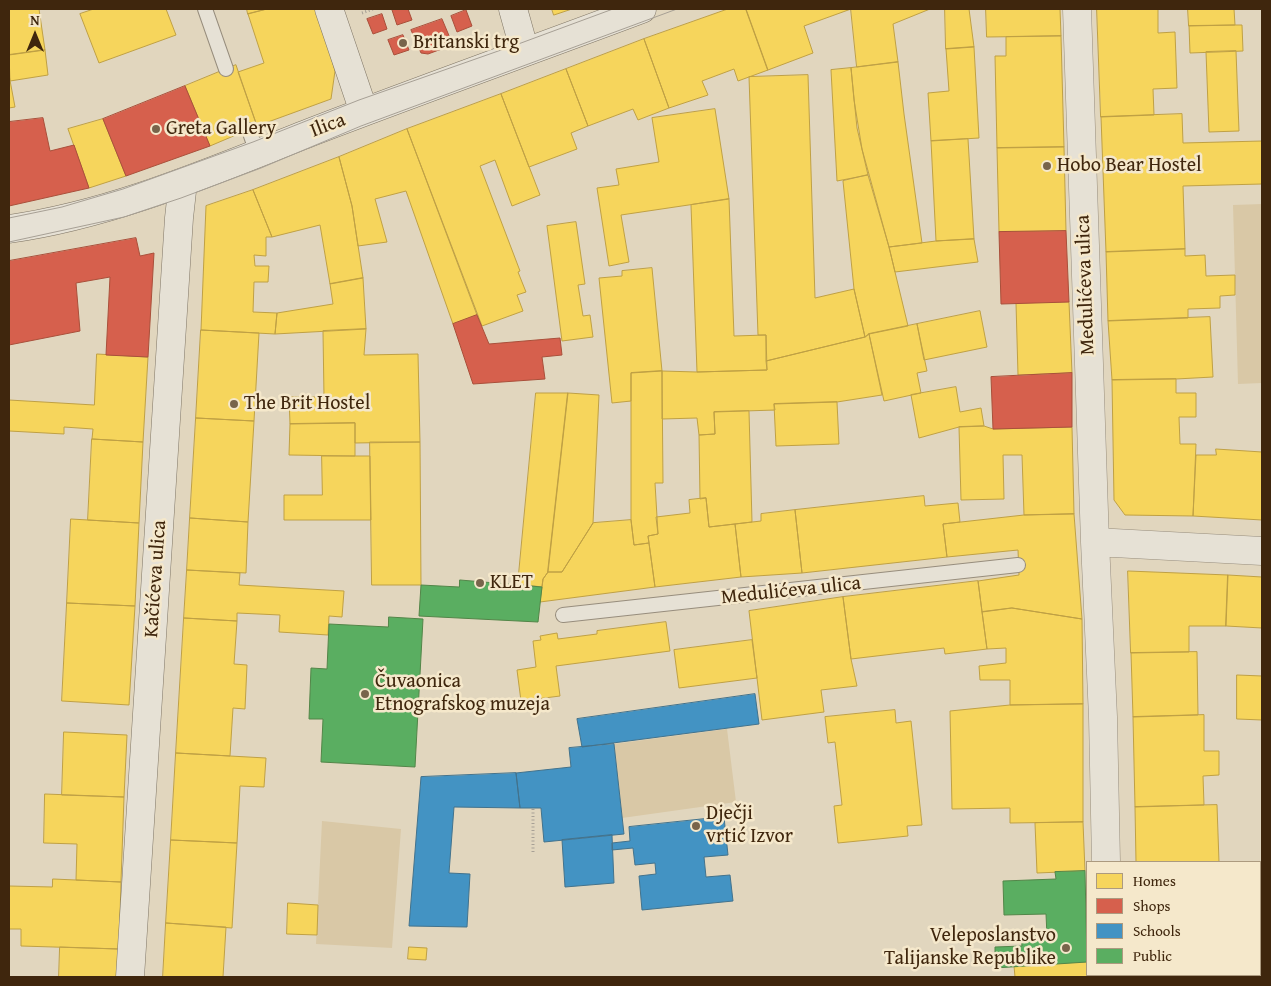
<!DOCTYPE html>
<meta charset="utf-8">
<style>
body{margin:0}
#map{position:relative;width:1271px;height:986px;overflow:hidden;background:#e1d6be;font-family:"Gentium Book Plus",serif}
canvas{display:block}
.frame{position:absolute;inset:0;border:10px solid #3f260d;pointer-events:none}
.legend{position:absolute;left:1086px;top:861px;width:175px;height:115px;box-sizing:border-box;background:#f5e8cb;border:1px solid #ac9a7f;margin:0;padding:6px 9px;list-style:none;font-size:15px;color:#3f260d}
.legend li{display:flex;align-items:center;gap:10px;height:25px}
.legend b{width:25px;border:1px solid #ac9a7f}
.north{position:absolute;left:10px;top:10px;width:50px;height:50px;-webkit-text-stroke:4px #f5e8cb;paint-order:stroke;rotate:0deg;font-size:14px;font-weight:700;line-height:20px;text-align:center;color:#3f260d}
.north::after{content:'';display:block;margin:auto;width:18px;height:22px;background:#3f260d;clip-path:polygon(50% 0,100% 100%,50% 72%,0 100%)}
</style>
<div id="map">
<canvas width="1271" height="986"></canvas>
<div class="frame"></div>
<ul class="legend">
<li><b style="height:14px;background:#f6d55c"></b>Homes</li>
<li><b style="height:14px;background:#d6604d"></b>Shops</li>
<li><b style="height:14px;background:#4393c3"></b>Schools</li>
<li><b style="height:14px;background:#5aae61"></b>Public</li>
</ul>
<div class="north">N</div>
</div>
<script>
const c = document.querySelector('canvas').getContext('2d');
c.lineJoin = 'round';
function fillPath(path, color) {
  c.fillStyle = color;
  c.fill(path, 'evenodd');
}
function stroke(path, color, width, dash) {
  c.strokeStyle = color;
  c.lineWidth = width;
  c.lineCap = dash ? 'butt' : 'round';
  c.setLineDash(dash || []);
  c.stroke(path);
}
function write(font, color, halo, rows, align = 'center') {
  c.font = font + ' "Gentium Book Plus",serif';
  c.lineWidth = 5;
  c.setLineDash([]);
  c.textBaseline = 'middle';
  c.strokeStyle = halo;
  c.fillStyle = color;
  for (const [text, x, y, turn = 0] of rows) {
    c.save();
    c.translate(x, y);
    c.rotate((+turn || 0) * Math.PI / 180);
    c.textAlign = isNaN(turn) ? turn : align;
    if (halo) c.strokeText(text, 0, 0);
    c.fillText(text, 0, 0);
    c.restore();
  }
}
fillPath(new Path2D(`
 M1262,204V383L1238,384L1233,205Z
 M727,729L736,802L622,818L614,744Z
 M322,821L401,829L392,948L316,944Z`), '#d9c8a6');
const homes = new Path2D(`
 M9,9H39L45,50L9,55Z
 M94,9H166L176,35L99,63L80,14Z
 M247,9H267L248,14Z
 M267,9H318L335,71L331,99L257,126L238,72L264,63L248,14Z
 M552,9H572L554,15Z
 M728,9H746L768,70L738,81L734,69L702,81L708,95L669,108L644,39Z
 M746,9H851L804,26L813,53L768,70Z
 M851,9H930L893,24L898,62L857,67Z
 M945,9H969L974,47L946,49Z
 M986,9H1060L1061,36L987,37Z
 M1097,9H1158V33L1175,32L1177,88L1153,89L1154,115L1101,117Z
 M1188,9H1234L1235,25L1189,26Z
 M1235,25H1242L1243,51L1190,53L1189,26Z
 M1061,36L1064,147L997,148L995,56H1006V37Z
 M644,39L669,108L638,120L633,109L588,126L566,69Z
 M974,47L979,138L931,141L928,93L949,91L946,49Z
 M45,50L48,75L10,81L9,55Z
 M1236,51L1239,131L1209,132L1206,52Z
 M898,62L904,114L922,243L889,247L862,149L854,100L851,68Z
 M236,65L257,126L210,146L185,86Z
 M851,68L857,128L868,175L837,181L831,70Z
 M566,69L588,126L571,133L577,149L529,167L501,94Z
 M9,75L15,107L9,108Z
 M808,75L815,298L854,289L865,337L766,361V335H758L749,77Z
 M501,94L540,195L512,206L495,160L480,166L520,271L518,272L526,292L517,295L523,311L482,326L407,129Z
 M715,109L729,199L621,215L629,262L609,266L597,188L619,185L616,169L659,162L652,118Z
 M1182,114L1183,143L1262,141V184L1183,186L1185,249L1106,252L1101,117Z
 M103,119L126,176L89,188L68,129Z
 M407,129L477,315L453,324L406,191L375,199L387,242L358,246L352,206L339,157Z
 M968,139L974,239L936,241L931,141Z
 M1064,147L1066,231L999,232L997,148Z
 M339,157L352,206L363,278L330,284L320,225L272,237L253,190Z
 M868,175L889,247L908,326L869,334L865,337L854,289L843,181Z
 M253,190L272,237H266V256L254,255L255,266H269L268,282H254L253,312L277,313L275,334L201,330L206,206Z
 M729,199L734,336L766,335L767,370L697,372L691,205Z
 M576,222L585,284L578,285L583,316L590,315L593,337L562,341L547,226Z
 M974,239L978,262L895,272L889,247L936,241Z
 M1185,249V256L1205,255L1206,276L1235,275V295L1220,296V308L1188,309V318L1108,321L1106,252Z
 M652,268L662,371L631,373V401L612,403L599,278L622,276V271Z
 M363,278L366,329L275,334L277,313L333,304L330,284Z
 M1069,302L1072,373L1018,375L1016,303Z
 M980,311L987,347L924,360L917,324Z
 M1210,317L1213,377L1176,379L1112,380L1108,321Z
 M917,324L927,371L917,373L921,393L884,401L869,334Z
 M366,329L364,355L418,354L420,442L355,443V423L290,424L289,397H324L323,331Z
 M201,330L259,333L254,421L196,418Z
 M869,334L882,395L837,402L774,404L775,410L714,412L715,434L699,435L697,418L662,419V371L697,372L767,370L766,361L865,337Z
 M97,354L148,357L143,442L92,439L93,429L64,427V434L9,431V400L94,405Z
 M662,371L663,483H655L658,534L648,536L649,543L634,545L631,520V373Z
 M1176,379V393H1196V417H1179L1180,444H1196L1193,516L1125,515L1114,500L1112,380Z
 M956,387L960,412L981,408L984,426L959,427L919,438L911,395Z
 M536,393H568L548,572L543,579L542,587L518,584Z
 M568,393L599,395L593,523L562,572H548Z
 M837,402L839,444L776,446L774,404Z
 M749,411L752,522L709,527L706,498L700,499L699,435L715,434L714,412Z
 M196,418L254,421L248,522L190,518Z
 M355,423V456L289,455L290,424Z
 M984,426L993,429L1072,427L1074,514L1024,515L1022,455H1003L1004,499L961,500L959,427Z
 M92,439L143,442L139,523L88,520Z
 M370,442H420L421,585H372Z
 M1216,449L1262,452V520L1193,516L1196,455H1216Z
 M322,456H370L371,520H284V495H322Z
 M924,496L925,506L958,503L960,522L943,524L947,557L802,573L795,510Z
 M706,498L709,527L735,524L741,577L655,587L648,536L658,534L656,517L690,513L689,500Z
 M795,510L802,573L741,577L735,524L761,521V514Z
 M1074,514L1082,619L1012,608L982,612L978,581L1019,575L1018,550L947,557L943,524L1024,515Z
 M190,518L248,522L246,573L187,570Z
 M71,519L139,523L135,606L67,603Z
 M631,520L634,545L649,543L655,587L540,602L543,579L548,572H562L593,523Z
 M187,570L240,573L239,585L344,591L342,617L329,616L328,635L279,632L280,615L237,613V621L184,618Z
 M1128,571L1228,575L1226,626H1189V652L1131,653Z
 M1228,575L1262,577V628L1226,626Z
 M978,581L987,649L945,654L944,648L851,659L843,597Z
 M843,597L851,659L857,686L821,690L824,712L762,720L749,611Z
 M67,603L135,606L129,705L62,701Z
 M1012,608L1082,619L1083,704L1010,705V680H980L979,666L1006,663V648L987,649L982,612Z
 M184,618L237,621L234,664L247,665L245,709L233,708L230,756L176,753Z
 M666,622L670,651L556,666L560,696L521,701L517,670L536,667L533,641L541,640L540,636L557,633L558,639L597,634V631Z
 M752,640L757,678L679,688L674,650Z
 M1197,652L1198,715L1133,717L1131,653Z
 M1237,675L1262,676V720L1237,719Z
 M1083,704V822L1010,823V808L952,809L950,711L1010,705Z
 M895,710L896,723L911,721L922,825L907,826L908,836L838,843L834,806L842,805L835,742L828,743L825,717Z
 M1204,715V751H1219V775L1203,776L1204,805L1135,807L1133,717Z
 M64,732L127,735L124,797L62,795Z
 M176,753L266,758L264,787L240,786L237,843L171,840Z
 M45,794L124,797L121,882L76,880L77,844L44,843Z
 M1217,805L1219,862H1136L1135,807Z
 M1083,822L1085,871L1037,873L1035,823Z
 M171,840L237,843L232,928L166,923Z
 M53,879L121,882L119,949L21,946V929H9V886L52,887Z
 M288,903L318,905L317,935L287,934Z
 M166,923L226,927L223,977H163Z
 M60,947L119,949L117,977H59Z
 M409,947L427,948L426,960L408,959Z
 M1260,948H1262V977H1138V975H1260Z
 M1087,962V975H1098V977H1015L1014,966Z`);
fillPath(homes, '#f6d55c');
stroke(homes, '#bfa044', 1);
const shops = new Path2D(`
 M395,9H408L412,20L397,25L392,10Z
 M466,10L472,26L457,32L451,16Z
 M382,14L387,29L373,34L367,19Z
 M442,19L450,38V42L447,47L428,54L421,53L411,30Z
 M403,35L409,50L394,55L388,40Z
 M185,86L210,146L126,176L103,119Z
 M43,118L50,151L74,145L89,188L9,206V122Z
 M1066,231L1069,302L1001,304L999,232Z
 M136,238L140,256L154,253L148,357L106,355L110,277L76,283L80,331L9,345V261Z
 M477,315L489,344L560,338L562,355L542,357L545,379L473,384L453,324Z
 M1072,373V427L993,429L991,377Z`);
fillPath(shops, '#d6604d');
stroke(shops, '#a94f3a', 1);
const schools = new Path2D(`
 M755,694L759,724L582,747L577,719Z
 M614,744L624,834L544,842L541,808H520L516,773L571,767L569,748Z
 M516,773L520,808L454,807L449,873L470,874L467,927L409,926L421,777Z
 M724,817L728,855L704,857L706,877L730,875L733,901L642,910L639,876L656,874L655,863L635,865L633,848L612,850V843L630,841L629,827Z
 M612,835L614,883L565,887L562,840Z`);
fillPath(schools, '#4393c3');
stroke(schools, '#42728c', 1);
const public = new Path2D(`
 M460,580L542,587L538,622L419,616L421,585L459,587Z
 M389,617L423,619L415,767L321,762L323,719H309L311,668L327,669L329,624L388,627Z
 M1085,871L1087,962L995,968V947L1022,946L1021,936H1047L1046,914L1004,915L1003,881L1056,879L1055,872Z`);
fillPath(public, '#5aae61');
stroke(public, '#528548', 1);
const lane = new Path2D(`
 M205,9L226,69
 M249,130L257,153
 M563,615L1018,565`);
const street = new Path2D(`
 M1077,9L1095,542L1103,717L1106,862
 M1095,542L1262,551
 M1109,975V977`);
const secondary = new Path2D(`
 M329,9L364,112
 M513,9L525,52
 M9,229C115,214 214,170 314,131C423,89 533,50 642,9
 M130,977L179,218L183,182`);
stroke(lane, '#978d7d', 16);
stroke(street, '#978d7d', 29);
stroke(secondary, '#7f7565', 29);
stroke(new Path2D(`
 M362,13L373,9
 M533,809V852`), '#a7a095', 3, [1, 2.5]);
stroke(lane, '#e6e1d5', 14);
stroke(street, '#e6e1d5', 28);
stroke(secondary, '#e6e1d5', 28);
stroke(new Path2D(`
 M9,218L62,207L123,189L253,142L359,100L521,43L613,9
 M9,242L124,217L181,198L261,168L361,126L677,9`), '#a7a095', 1);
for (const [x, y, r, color] of [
 [403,43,5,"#78644b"],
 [156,129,5,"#78644b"],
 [1047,166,5,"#78644b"],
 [234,404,5,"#78644b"],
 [480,583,5,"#78644b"],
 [365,694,5,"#78644b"],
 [696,826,5,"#78644b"],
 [1066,948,5,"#78644b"]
]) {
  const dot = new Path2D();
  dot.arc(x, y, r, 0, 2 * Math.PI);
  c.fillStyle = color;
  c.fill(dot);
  stroke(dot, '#f5e8cb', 2);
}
write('20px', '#3f260d', '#f5e8cb', [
 ["Britanski trg",413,43],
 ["Greta Gallery",166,129],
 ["Hobo Bear Hostel",1057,166],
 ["The Brit Hostel",244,404],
 ["KLET",490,583],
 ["Čuvaonica",375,682],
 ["Etnografskog muzeja",375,705],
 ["Dječji",706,814],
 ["vrtić Izvor",706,837],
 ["Veleposlanstvo",1056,936,"right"],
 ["Talijanske Republike",1056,959,"right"]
], 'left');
write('20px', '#3f260d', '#f5e8cb', [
 ["Ilica",328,126,-21],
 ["Medulićeva ulica",1086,285,-92],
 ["Kačićeva ulica",156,579,-86],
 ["Medulićeva ulica",791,591,-6]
]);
</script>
